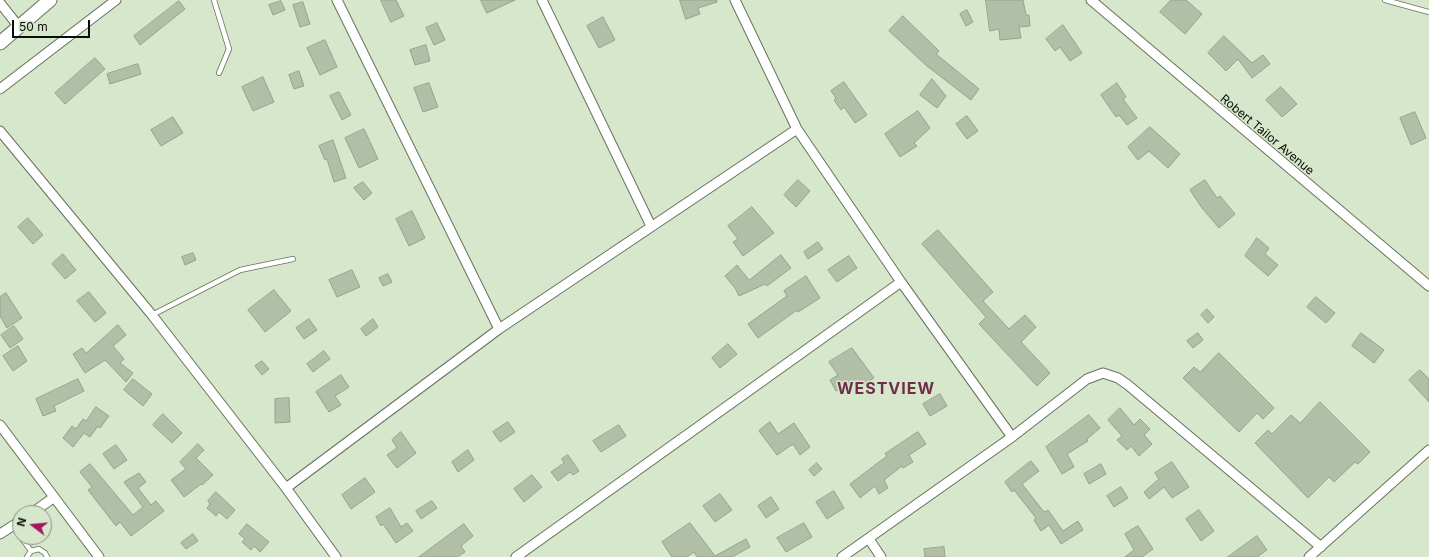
<!DOCTYPE html>
<style>
body{margin:0}
#map{position:relative;width:1429px;height:557px;overflow:hidden;background:#d7e7cc;font-family:Inter,sans-serif}
canvas{display:block}
.north{position:absolute;left:12px;top:505px;width:40px;height:40px;box-sizing:border-box;background:#d7e7cc;border:1px solid #84907c;border-radius:50%;rotate:286deg;font-size:11px;font-weight:700;line-height:16px;text-align:center;color:#080d05}
.north::after{content:'';display:block;margin:auto;width:14px;height:18px;background:#a3175e;clip-path:polygon(50% 0,100% 100%,50% 72%,0 100%)}
.scale{position:absolute;left:12px;top:20px;width:78px;height:18px;box-sizing:border-box;border:2px solid #080d05;border-top:0;padding-left:5px;font-size:12px;line-height:14px;white-space:nowrap;color:#080d05;-webkit-text-stroke:3px #d7e7cc;paint-order:stroke}
</style>
<div id="map">
<canvas width="1429" height="557"></canvas>
<div class="north">N</div>
<div class="scale">50 m</div>
</div>
<script>
const c = document.querySelector('canvas').getContext('2d');
c.lineJoin = 'round';
function fillPath(path, color) {
  c.fillStyle = color;
  c.fill(path, 'evenodd');
}
function stroke(path, color, width, dash) {
  c.strokeStyle = color;
  c.lineWidth = width;
  c.lineCap = dash ? 'butt' : 'round';
  c.setLineDash(dash || []);
  c.stroke(path);
}
function write(font, color, halo, rows, align = 'center') {
  c.font = font + ' Inter,sans-serif';
  c.lineWidth = 3;
  c.setLineDash([]);
  c.textBaseline = 'middle';
  c.strokeStyle = halo;
  c.fillStyle = color;
  for (const [text, x, y, turn = 0] of rows) {
    c.save();
    c.translate(x, y);
    c.rotate((+turn || 0) * Math.PI / 180);
    c.textAlign = isNaN(turn) ? turn : align;
    if (halo) c.strokeText(text, 0, 0);
    c.fillText(text, 0, 0);
    c.restore();
  }
}
const building = new Path2D(`
 M381,0H396L404,16L391,22Z
 M481,0H515L487,13Z
 M680,0H717V2L698,8L700,14L686,19Z
 M986,0H1023L1026,15H1029L1030,26L1019,27L1021,38L1000,40L999,29L990,31Z
 M1171,0H1186L1202,14L1185,34L1160,12Z
 M179,1L185,9L140,45L134,36Z
 M281,1L285,10L273,15L269,5Z
 M303,2L310,24L300,27L293,5Z
 M967,10L973,22L966,26L960,14Z
 M903,16L939,51L936,54L979,89L971,100L927,66L889,31Z
 M603,17L615,40L599,48L587,26Z
 M437,23L445,40L434,45L426,28Z
 M1063,25L1082,53L1070,61L1060,47L1055,51L1046,39Z
 M1224,36L1252,63L1263,55L1270,64L1252,78L1238,59L1226,71L1208,53Z
 M325,40L337,67L320,75L307,48Z
 M426,45L430,61L415,65L410,50Z
 M95,58L105,69L65,104L55,93Z
 M138,64L141,74L110,84L107,74Z
 M299,71L304,86L294,89L289,75Z
 M263,77L274,102L253,111L242,87Z
 M932,79L946,96L937,108L920,95Z
 M844,82L867,115L855,123L844,107L841,110L834,100L836,98L831,91Z
 M429,83L438,107L423,112L414,88Z
 M1117,83L1126,97L1123,99L1137,118L1127,125L1119,115L1116,117L1101,95Z
 M1281,87L1297,104L1282,117L1266,100Z
 M339,92L351,115L342,120L330,96Z
 M918,111L930,128L914,143L917,146L900,157L885,134Z
 M1415,112L1426,138L1411,145L1400,118Z
 M967,116L978,131L967,139L956,124Z
 M173,117L183,133L161,146L151,130Z
 M1150,127L1180,154L1168,168L1149,151L1138,160L1128,147Z
 M364,129L378,159L359,168L345,138Z
 M333,140L346,178L334,182L327,159L325,160L319,146Z
 M798,180L810,191L796,207L784,195Z
 M1205,180L1217,198L1220,196L1235,214L1219,228L1202,208L1190,190Z
 M363,182L372,193L364,200L354,188Z
 M752,207L774,233L743,256L733,242L738,239L728,226Z
 M412,211L425,238L409,246L396,219Z
 M28,218L43,235L33,244L18,227Z
 M938,230L993,292L983,301L1009,329L1025,315L1036,327L1021,342L1050,373L1037,386L979,324L986,317L922,244Z
 M1257,238L1269,248L1265,254L1278,265L1268,276L1245,256Z
 M818,242L823,249L808,259L804,252Z
 M193,253L196,260L185,265L182,257Z
 M63,254L76,270L65,279L52,264Z
 M781,255L791,268L767,286L765,284L739,296L735,288L725,276L737,265L749,280Z
 M849,256L857,268L837,282L828,270Z
 M352,270L360,287L337,297L329,280Z
 M388,274L392,282L383,286L379,278Z
 M806,276L820,298L798,312L797,310L758,338L748,324L787,296L784,291Z
 M274,290L291,311L265,332L248,310Z
 M89,292L106,313L95,322L77,301Z
 M6,293L22,318L7,328L0,316V297Z
 M1316,297L1335,313L1326,323L1307,307Z
 M1207,309L1214,317L1208,323L1201,315Z
 M309,319L317,330L304,339L296,328Z
 M373,319L378,327L366,336L361,329Z
 M118,325L126,335L113,346L124,359L120,363L133,373L126,382L105,360L85,373L73,354L82,348L86,353Z
 M14,326L23,339L10,348L1,335Z
 M1198,333L1203,340L1193,348L1187,341Z
 M1361,333L1384,350L1374,363L1352,346Z
 M728,344L737,354L720,368L712,358Z
 M18,346L27,361L13,371L3,356Z
 M852,348L874,378L857,389L852,381L836,391L830,380L838,375L829,362Z
 M324,351L330,359L313,372L307,364Z
 M1219,353L1274,408L1263,419L1257,413L1239,432L1183,378L1194,367L1200,372Z
 M262,361L269,369L262,375L255,366Z
 M1420,370L1429,379V402L1409,380Z
 M341,375L349,387L335,396L341,405L329,412L316,392Z
 M78,379L84,391L54,406L56,411L43,416L36,399Z
 M133,379L152,394L143,406L124,390Z
 M940,394L947,406L930,416L923,404Z
 M289,398L290,422L275,423V399Z
 M1320,402L1370,452L1358,464L1355,462L1334,482L1329,477L1308,498L1255,443L1268,430L1272,434L1291,415L1300,423Z
 M96,407L109,416L100,428L98,426L90,437L84,433L73,447L63,438L72,426L76,429L83,419L86,421Z
 M1120,408L1134,425L1140,419L1150,429L1144,435L1152,444L1139,456L1131,446L1127,450L1117,440L1122,436L1108,420Z
 M163,414L182,433L172,443L153,425Z
 M1089,415L1100,428L1087,439L1088,441L1067,454L1074,467L1062,474L1046,447Z
 M508,422L515,432L500,442L493,432Z
 M770,422L778,434L794,423L810,447L800,455L793,444L777,455L759,431Z
 M619,425L626,436L601,452L593,441Z
 M401,432L416,453L397,468L387,455L397,448L392,440Z
 M918,432L926,444L909,455L913,462L903,468L902,466L884,480L888,488L879,494L875,486L860,498L850,484L887,456L885,454Z
 M198,444L204,450L196,458L213,475L202,485L201,484L184,497L171,480L186,469L180,462Z
 M116,445L127,460L114,469L103,454Z
 M468,450L474,460L458,472L452,462Z
 M568,455L579,471L573,475L570,472L558,481L551,472L564,463L562,459Z
 M1031,461L1039,471L1022,484L1044,512L1048,510L1063,531L1078,521L1083,530L1061,544L1049,525L1041,531L1034,520L1036,518L1014,490L1012,492L1005,482Z
 M1172,462L1189,487L1172,498L1164,487L1149,499L1144,492L1159,479L1155,473Z
 M817,463L822,469L814,476L809,470Z
 M90,464L133,515L143,507L124,482L139,473L146,482L138,488L151,505L156,501L164,511L131,536L120,522L116,526L88,490L92,487L80,472Z
 M1101,464L1106,474L1089,484L1084,474Z
 M532,475L542,487L524,502L514,489Z
 M365,478L375,492L351,509L342,495Z
 M1121,487L1128,498L1114,507L1107,496Z
 M834,491L844,508L827,519L816,502Z
 M216,492L235,510L227,519L219,512L216,516L207,508L210,504L208,501Z
 M720,494L732,510L715,522L703,506Z
 M771,497L779,509L766,518L758,506Z
 M432,501L437,508L421,519L416,511Z
 M390,508L401,527L407,523L413,531L396,543L383,524L381,526L376,517Z
 M1199,510L1214,531L1201,541L1186,519Z
 M690,523L715,556L746,539L750,547L732,557H697L694,552L687,557H672L662,542Z
 M804,523L812,537L786,552L777,538Z
 M247,524L269,542L260,552L254,546L251,550L242,542L245,539L239,534Z
 M464,524L473,536L461,546L465,552L457,557H419Z
 M1138,526L1153,549L1142,557H1125L1134,550L1125,534Z
 M193,534L198,541L186,549L181,543Z
 M1257,536L1267,550L1257,557H1228Z
 M944,547L945,557H925L924,549Z`);
fillPath(building, '#b0bfa6');
stroke(building, '#94a38a', 1);
const service = new Path2D(`
 M214,0L229,49L219,73
 M1385,0L1429,12
 M152,315L240,270L293,259
 M13,526L20,536
 M21,537L31,551
 M27,557L31,551L39,549L45,553L47,557`);
const minor = new Path2D(`
 M337,0L499,329
 M542,0L651,226
 M735,0L797,129L901,282L1012,437
 M1091,0L1429,286
 M0,3L19,27
 M0,89L116,0
 M0,131L152,315L286,488L336,557
 M0,425L99,557
 M286,488L499,329L797,129
 M32,513L53,498
 M0,534L20,521
 M869,539L881,557
 M516,557L901,282
 M842,557L1012,437L1087,379L1103,373L1118,378L1128,385L1321,547
 M1309,557L1429,450`);
const secondary = new Path2D(`
 M0,43L50,0`);
stroke(service, '#65735b', 6);
stroke(minor, '#65735b', 11);
stroke(secondary, '#65735b', 15);
stroke(service, '#fff', 4.5);
stroke(minor, '#fff', 9);
stroke(secondary, '#fff', 13);
write('12px', '#080d05', '#d7e7cc', [
 ["Robert Tailor Avenue",1267,135,40]
]);
c.letterSpacing = '1px';
write('bold 16px', '#712e4a', '#d7e7cc', [
 ["WESTVIEW",886,389]
]);
c.letterSpacing = '0px';
</script>
